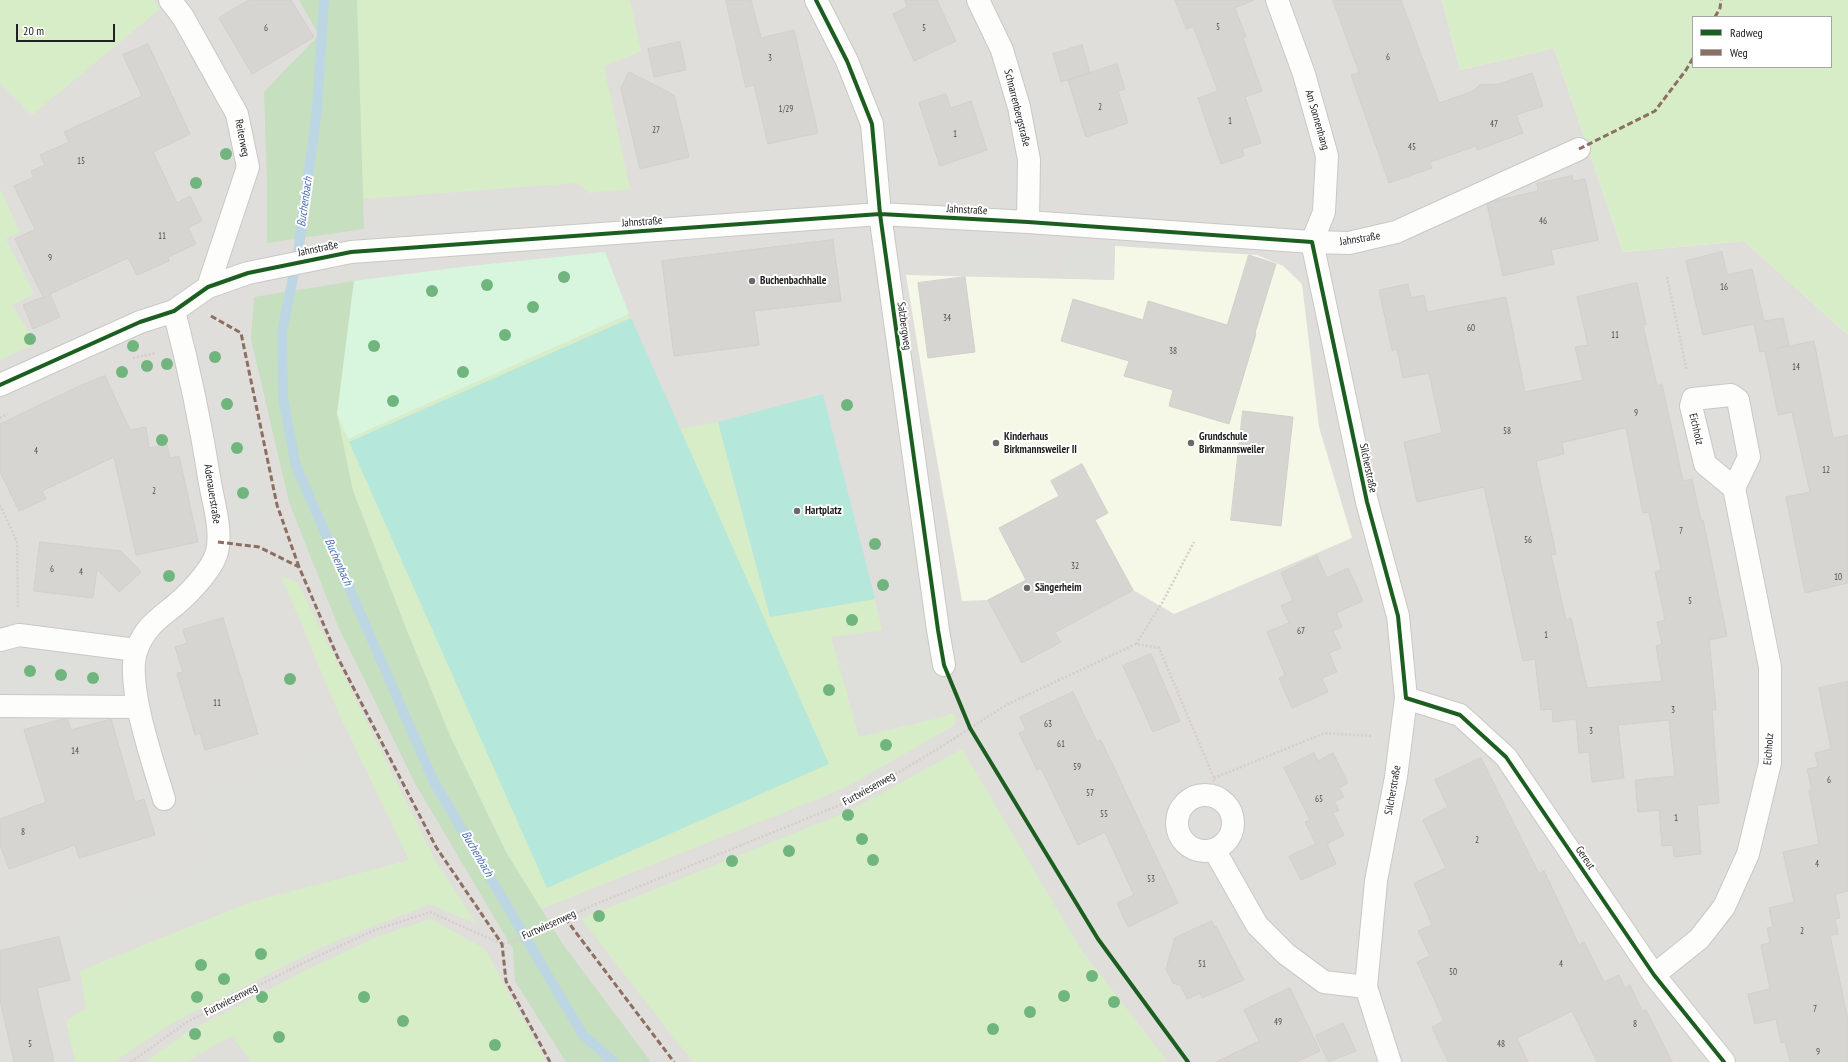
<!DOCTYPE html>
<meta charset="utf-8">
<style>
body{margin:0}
#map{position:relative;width:1848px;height:1062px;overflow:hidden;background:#f0efea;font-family:"PT Sans Narrow",sans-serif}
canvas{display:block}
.legend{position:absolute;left:1692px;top:16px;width:140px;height:52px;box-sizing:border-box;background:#fff;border:1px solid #a6a6a6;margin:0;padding:5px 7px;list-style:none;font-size:12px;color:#212121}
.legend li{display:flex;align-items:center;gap:8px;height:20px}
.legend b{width:20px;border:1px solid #a6a6a6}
.scale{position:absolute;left:16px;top:24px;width:99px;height:18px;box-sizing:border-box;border:2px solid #212121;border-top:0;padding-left:5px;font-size:12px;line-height:14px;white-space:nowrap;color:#212121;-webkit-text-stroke:3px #fff;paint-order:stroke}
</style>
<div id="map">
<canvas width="1848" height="1062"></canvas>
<ul class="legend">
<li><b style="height:5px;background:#1b5e20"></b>Radweg</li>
<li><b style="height:5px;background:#8d6e63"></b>Weg</li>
</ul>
<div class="scale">20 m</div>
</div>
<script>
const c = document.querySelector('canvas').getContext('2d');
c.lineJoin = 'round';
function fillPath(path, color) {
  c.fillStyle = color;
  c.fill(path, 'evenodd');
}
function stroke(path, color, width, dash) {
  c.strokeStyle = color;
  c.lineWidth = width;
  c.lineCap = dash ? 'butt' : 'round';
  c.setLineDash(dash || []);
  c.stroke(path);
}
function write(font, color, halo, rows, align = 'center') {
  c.font = font + ' "PT Sans Narrow",sans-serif';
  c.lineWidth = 4;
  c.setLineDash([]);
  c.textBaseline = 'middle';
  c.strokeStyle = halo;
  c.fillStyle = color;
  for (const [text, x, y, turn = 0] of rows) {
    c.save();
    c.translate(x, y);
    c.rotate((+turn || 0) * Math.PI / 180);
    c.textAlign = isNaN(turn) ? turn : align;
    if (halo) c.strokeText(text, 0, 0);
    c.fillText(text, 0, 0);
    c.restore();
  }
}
fillPath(new Path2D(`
 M0,0H1442L1460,70L1554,48L1623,252L1744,241L1848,335V1062H0Z`), '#dfdedb');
fillPath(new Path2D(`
 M1115,246L1257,255L1283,266L1302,284L1319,427L1352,538L1174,614L1133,590L1049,637L1016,519L999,529L1026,580L988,600L962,601L928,409L906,275L1114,280Z`), '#f6f8e7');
fillPath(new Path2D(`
 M0,0H154L160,9L32,115L0,84Z
 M357,0H630L641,51L604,66L630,189L589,193L577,183L363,199Z
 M1442,0H1848V335L1744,241L1623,252L1554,48L1460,70ZM1693,17H1831V67H1693Z
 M0,189L20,232L6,239L34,294L12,305L36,343L0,360Z
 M627,315L631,318L349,442L828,764L680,429L718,422L770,617L875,599L882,630L831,637L859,736L955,713V725L843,789L541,909L506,852L451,738L407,631L353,491L337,414L348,439Z
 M281,576L298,583L435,860L477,924L430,904L328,944L174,1022L114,1062H75L66,1021L86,1008L80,971L248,903L409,860L339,714Z
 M962,749L1082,951L1168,1062H693L581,919L849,811Z
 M431,919L485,949L546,1062H252L231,1036L186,1062H145L186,1033L308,969L379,936Z`), '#d7edc8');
fillPath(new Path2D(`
 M299,0H357L364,229L267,243V181L264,92L319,35Z
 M354,281L337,414L353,491L407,631L451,738L506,852L562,943L651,1062H566L515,981L513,949L416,785L338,626L289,502L251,339L254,297Z`), '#c6dfbf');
fillPath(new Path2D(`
 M605,252L629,314L348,439L337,414L354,281L461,267Z`), '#d8f6dd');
fillPath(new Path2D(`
 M631,318L829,764L547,888L349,442Z
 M823,394L875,599L770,617L718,422Z`), '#b5e8da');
fillPath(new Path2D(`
 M564,190L566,217L380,229L379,203Z
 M955,241L1044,244L1042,278L956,276Z
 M1062,244L1115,246L1114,280L1061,278Z
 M236,353L265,516L234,522L205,358Z
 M893,485L947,716L859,737L834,640L885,632L853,493Z
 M9,653L119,661L114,696L0,693V655Z
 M349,745L404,859L247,897L75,962L66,928L171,886L211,865L189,803Z`), '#dededb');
stroke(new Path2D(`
 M324,0L317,109L298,253L282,332L283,398L296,466L434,782L583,1035L614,1062`), '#bdd6e3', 10);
const building = new Path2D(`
 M249,0H291L314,37L252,74L219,18Z
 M726,0H751L761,38L794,30L818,133L768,144L754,85L746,87Z
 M905,0H937L956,41L914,61L893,14L907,7Z
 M1175,0H1254L1235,8L1246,37L1243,38L1262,91L1245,97L1261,143L1242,149L1244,156L1221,164L1198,98L1218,91L1193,26L1187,29Z
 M1333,0H1401L1439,103L1471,92L1480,85L1499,84L1532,73L1543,106L1516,115L1523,133L1477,150L1476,146L1430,162L1432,168L1389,183L1351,75L1359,73Z
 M680,42L686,70L654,77L648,49Z
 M148,44L190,134L153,152L177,203L190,196L202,221L188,228L196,244L168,257L169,261L137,275L128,258L50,294L60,317L33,329L23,305L43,297L15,239L35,229L14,186L34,177L31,171L45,165L40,155L69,142L64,132L142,96L123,55Z
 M1082,45L1090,73L1061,82L1053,54Z
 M1117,64L1125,89L1118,91L1128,123L1086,137L1068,80Z
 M629,72L674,95L689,157L640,169L621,89Z
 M946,94L951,108L971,101L987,150L940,166L919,103Z
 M1572,176L1573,181L1585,179L1598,240L1551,250L1554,264L1503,276L1487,204L1494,201L1538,191L1537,184Z
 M833,240L841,301L754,311L759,345L674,356L662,261Z
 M1722,252L1727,275L1752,269L1764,321L1783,318L1789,345L1775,349L1814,341L1833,438L1848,435V583L1805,593L1786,497L1810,492L1792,412L1778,415L1765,351L1760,352L1754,324L1703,335L1686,261Z
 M1249,255L1276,264L1255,333L1256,334L1229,424L1169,406L1173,390L1124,376L1129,361L1061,341L1073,299L1143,320L1148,301L1227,325Z
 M965,277L975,352L928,358L918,283Z
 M1637,283L1646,324L1643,325L1657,386L1662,384L1683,481L1692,479L1701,520H1703L1727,636L1709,640L1716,710H1712L1719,803L1697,805L1701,854L1674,857L1673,845L1662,846L1659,810L1638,812L1635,780L1675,776L1669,720L1618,725L1624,778L1592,782L1589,752L1579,753L1576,719L1553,722L1552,709L1541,710L1535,659L1523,661L1484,487L1417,502L1404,442L1442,433L1429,373L1403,378L1397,349L1392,350L1379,290L1408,284L1411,298L1424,295L1427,312L1506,297L1525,392L1583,380L1575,347L1588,345L1577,297ZM1626,428L1643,513L1649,512L1661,570L1655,572L1665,620L1657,622L1662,644L1656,646L1662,681L1587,688L1571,618L1566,620L1551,555L1556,554L1536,461L1564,454L1562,443Z
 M105,376L130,430L146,427L149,448L167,444L170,458L179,456L198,542L136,555L114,457L42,491L46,499L19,511L0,472V424L77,387Z
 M1243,411L1293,417L1281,526L1231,520Z
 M1082,464L1108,513L1095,520L1133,590L1055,633L1061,642L1022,663L988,600L1026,580L999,528L1059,496L1051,481Z
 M40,542L121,551L141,572L119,592L97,569L93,598L34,591Z
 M1317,556L1327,578L1348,568L1363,601L1336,613L1342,627L1333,631L1341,648L1329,653L1337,672L1322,678L1328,692L1292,708L1279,678L1285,675L1267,632L1289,623L1281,606L1293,600L1281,573Z
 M223,618L258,734L205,750L200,733L195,735L177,673L183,672L175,647L187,643L183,630Z
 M1151,654L1180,721L1153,732L1123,666Z
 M1848,682V891L1835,894L1840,918L1835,919L1838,934L1830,935L1848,1020V1062H1790L1785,1042L1781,1043L1776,1019L1755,1024L1748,994L1770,989L1761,945L1770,943L1767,928L1773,927L1769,908L1794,902L1783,852L1819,844L1809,790H1812L1807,769L1818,767L1815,753L1831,749L1819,688Z
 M1073,692L1097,742L1101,740L1178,903L1128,927L1117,903L1134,895L1105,832L1078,845L1041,768L1037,770L1019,733L1026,730L1020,717Z
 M63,719H67L71,730L111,719L135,802L144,799L155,835L79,858L75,845L9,869L0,845V819L46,802L24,730Z
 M1314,753L1318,761L1333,753L1348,783L1339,788L1344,797L1334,802L1339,810L1333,813L1344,835L1327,844L1336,864L1301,880L1289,856L1316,844L1305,822L1310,820L1284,768Z
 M1481,758L1539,874L1544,871L1579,945L1584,942L1604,982L1619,975L1625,988L1630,985L1642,1011L1646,1010L1672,1062H1597L1572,1011L1517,1038L1528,1062H1448L1432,1027L1444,1021L1417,962L1430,956L1418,931L1432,925L1414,883L1446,868L1423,820L1448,807L1435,780Z
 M1212,921L1215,928L1216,926L1244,980L1202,998L1200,993L1187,999L1181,986L1173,983L1166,969L1175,938Z
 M59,937L70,980L37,988L54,1062H14L0,1000V951Z
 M1290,988L1320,1051L1296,1062H1216L1259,1041L1244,1010Z
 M1343,1023L1356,1051L1328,1062L1316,1036Z`);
fillPath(building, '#d7d5d1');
stroke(building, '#d3d0cb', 1);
const minor = new Path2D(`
 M170,0L183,17L237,114L248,167L208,287
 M816,0L847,61L872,124L880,214L938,630L944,665
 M978,0L1002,50L1019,107L1029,160L1028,222
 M1277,0L1304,74L1327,156L1324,212L1312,242
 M1312,242L1367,502L1398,616L1406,698L1396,777L1376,881L1366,987L1390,1062
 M0,385L140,322L174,311L208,287L248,273L351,252L880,214L1028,222L1312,242L1349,243L1396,232L1579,149
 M0,640L19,635L136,650
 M1406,698L1460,715L1506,757L1654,975L1724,1062
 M0,706L138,707
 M1177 823a28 28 0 1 1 56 0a28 28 0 1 1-56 0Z
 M164,799C154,765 124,681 137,649C144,630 154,622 169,610C184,599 212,571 217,552C222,530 214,505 210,483C201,425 189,368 174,311
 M1215,851L1257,925L1286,954L1324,982L1366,987
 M1654,975L1699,939L1724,907L1748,854L1770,763V667L1734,488L1749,457L1738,400L1731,395L1693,399L1691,406L1705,464L1734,488`);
stroke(minor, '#c8c8c6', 24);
stroke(new Path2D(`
 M1667,277L1687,371
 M133,358L156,353
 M0,418L8,414
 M0,505L17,542L18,607
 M1136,644L1162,603L1194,542
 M1214,778L1325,733L1373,736
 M131,1062L187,1022L305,962L375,930L430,912L502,944L515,941L596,904L850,801L936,750L1008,704L1136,644L1159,648L1214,778L1213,797`), '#d9cdc8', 2.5, [2, 2]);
stroke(minor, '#fdfdfc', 22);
stroke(new Path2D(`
 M1715,17L1720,8L1721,0
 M1579,149L1655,111L1686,70L1693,58
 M211,316L241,333L277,505L299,567
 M218,542L259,547L299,567L338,658L436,847L502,944L506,981L550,1062
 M565,918L674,1062`), '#8d6e63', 3, [6, 3]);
stroke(new Path2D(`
 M816,0L847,61L872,124L880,214L938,630L944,665L970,728L1098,939L1188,1062
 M0,385L140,322L174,311L208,287L248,273L351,252L880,214L1028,222L1312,242L1367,502L1398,616L1406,698L1460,715L1506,757L1654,975L1724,1062`), '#1b5e20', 4);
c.fillStyle = '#71b57e';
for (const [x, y] of [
 [226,154],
 [196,183],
 [564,277],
 [487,285],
 [432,291],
 [533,307],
 [505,335],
 [30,339],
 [133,346],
 [374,346],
 [215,357],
 [167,364],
 [147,366],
 [122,372],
 [463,372],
 [393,401],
 [227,404],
 [847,405],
 [162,440],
 [237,448],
 [243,493],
 [875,544],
 [169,576],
 [883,585],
 [852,620],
 [30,671],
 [61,675],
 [93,678],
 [290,679],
 [829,690],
 [886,745],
 [848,815],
 [862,839],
 [789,851],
 [873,860],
 [732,861],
 [599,916],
 [261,954],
 [201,965],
 [1092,976],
 [224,979],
 [1064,996],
 [197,997],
 [262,997],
 [364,997],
 [1114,1002],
 [1030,1012],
 [403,1021],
 [993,1029],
 [195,1034],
 [279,1037],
 [495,1045]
]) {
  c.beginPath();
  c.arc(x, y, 6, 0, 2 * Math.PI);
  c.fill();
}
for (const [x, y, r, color] of [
 [752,281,4,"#696967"],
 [996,443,4,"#696967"],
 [1191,443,4,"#696967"],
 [797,511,4,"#696967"],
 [1027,588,4,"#696967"]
]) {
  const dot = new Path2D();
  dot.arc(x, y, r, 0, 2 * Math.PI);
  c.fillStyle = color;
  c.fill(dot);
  stroke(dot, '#fff', 1.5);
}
write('9px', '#4e4e4d', null, [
 ["5",1218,27],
 ["6",266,28],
 ["5",924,28],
 ["6",1388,57],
 ["3",770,58],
 ["2",1100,107],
 ["1/29",786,109],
 ["1",1230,121],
 ["47",1494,124],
 ["27",656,130],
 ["1",955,134],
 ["45",1412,147],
 ["15",81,161],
 ["46",1543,221],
 ["11",162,236],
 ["9",50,258],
 ["16",1724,287],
 ["34",947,318],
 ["60",1471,328],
 ["11",1615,335],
 ["38",1173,351],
 ["14",1796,367],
 ["9",1636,413],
 ["58",1507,431],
 ["4",36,451],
 ["12",1826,470],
 ["2",154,491],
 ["7",1681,531],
 ["56",1528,540],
 ["32",1075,566],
 ["6",52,569],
 ["4",81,572],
 ["10",1838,577],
 ["5",1690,601],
 ["67",1301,631],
 ["1",1546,635],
 ["11",217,703],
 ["3",1673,710],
 ["63",1048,724],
 ["3",1591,731],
 ["61",1061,744],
 ["14",75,751],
 ["59",1077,767],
 ["6",1829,780],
 ["57",1090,793],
 ["65",1319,799],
 ["55",1104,814],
 ["1",1676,818],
 ["8",23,832],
 ["2",1477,840],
 ["4",1817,864],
 ["53",1151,879],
 ["2",1802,931],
 ["51",1202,964],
 ["4",1561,964],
 ["50",1453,972],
 ["7",1815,1009],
 ["49",1278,1022],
 ["8",1635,1024],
 ["5",30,1044],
 ["48",1501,1044],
 ["9",1818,1052]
]);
write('11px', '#212121', '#fff', [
 ["Schnarrenbergstraße",1017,108,76],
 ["Am Sonnenhang",1317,120,74],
 ["Reiterweg",242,138,79],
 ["Jahnstraße",967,210,3],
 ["Jahnstraße",642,222,-4],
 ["Jahnstraße",1360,239,-9],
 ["Jahnstraße",318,249,-12],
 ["Salzbergweg",904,326,82],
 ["Eichholz",1696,429,77],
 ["Silcherstraße",1368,468,78],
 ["Adenauerstraße",212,494,81],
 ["Eichholz",1769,749,-86],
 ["Furtwiesenweg",869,789,-29],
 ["Silcherstraße",1393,790,-80],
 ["Gereut",1585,858,56],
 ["Furtwiesenweg",549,925,-24],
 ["Furtwiesenweg",231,1000,-27]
]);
write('bold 11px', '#212121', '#fff', [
 ["Buchenbachhalle",760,281],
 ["Kinderhaus",1004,437],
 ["Birkmannsweiler II",1004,450],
 ["Grundschule",1199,437],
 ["Birkmannsweiler",1199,450],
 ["Hartplatz",805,511],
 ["Sängerheim",1035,588]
], 'left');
write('italic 12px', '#496fb5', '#fff', [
 ["Buchenbach",305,202,-82],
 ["Buchenbach",338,562,66],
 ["Buchenbach",477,854,60]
]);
</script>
